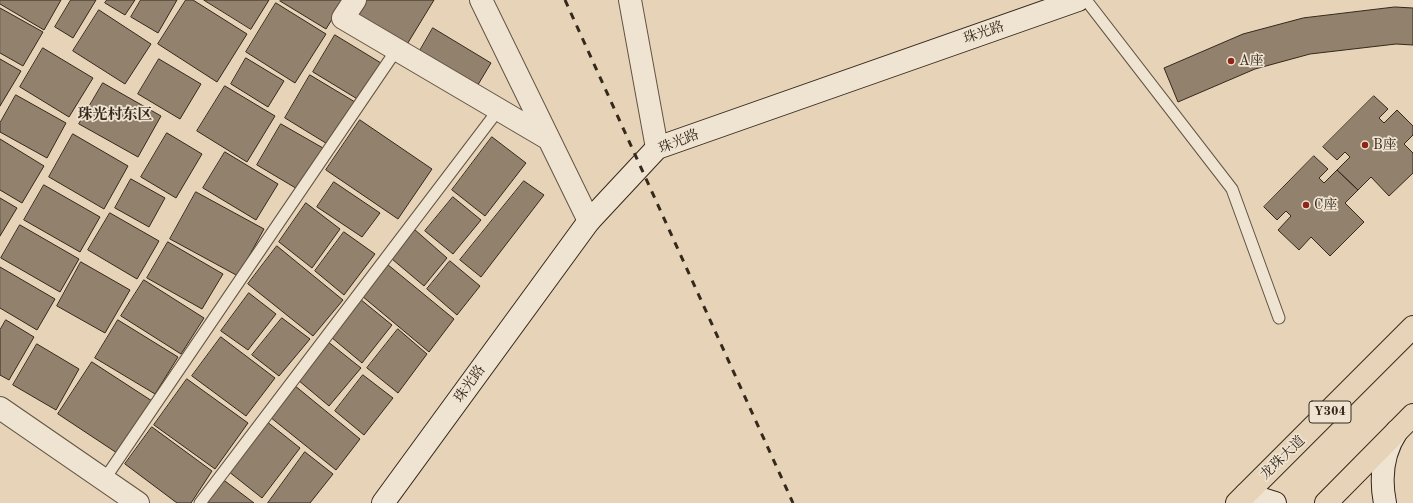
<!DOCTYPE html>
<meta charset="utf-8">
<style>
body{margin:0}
canvas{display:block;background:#e7d4b8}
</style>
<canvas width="1413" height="503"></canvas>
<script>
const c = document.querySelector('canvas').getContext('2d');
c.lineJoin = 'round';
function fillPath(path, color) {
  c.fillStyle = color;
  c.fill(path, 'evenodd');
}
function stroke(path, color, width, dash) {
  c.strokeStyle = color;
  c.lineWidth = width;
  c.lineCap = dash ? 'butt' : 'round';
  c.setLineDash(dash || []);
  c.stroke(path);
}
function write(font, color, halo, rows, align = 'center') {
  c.font = font + ' "Old Standard TT","Noto Serif SC",serif';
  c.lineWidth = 3.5;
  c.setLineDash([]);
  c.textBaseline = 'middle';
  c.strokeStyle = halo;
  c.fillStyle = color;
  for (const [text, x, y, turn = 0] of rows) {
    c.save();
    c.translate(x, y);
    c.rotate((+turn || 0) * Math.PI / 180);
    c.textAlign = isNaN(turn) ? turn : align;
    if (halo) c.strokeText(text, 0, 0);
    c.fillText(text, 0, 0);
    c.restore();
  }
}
const building = new Path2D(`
 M0,0H61L44,30L0,4Z
 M71,0H96L73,38L55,27Z
 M107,0H135L125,15L105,3Z
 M141,0H177L158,33L131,17Z
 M186,0H193L247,34L217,82L158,44Z
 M204,0H269L251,29Z
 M281,0H344L326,29L280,1Z
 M366,0H434L406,46L356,17Z
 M276,3L326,34L295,83L246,52Z
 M1395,7L1413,8V45L1396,44L1310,54L1255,69L1178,102L1164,68L1243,34L1303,18Z
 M0,8L43,32L23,66L0,53Z
 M99,10L151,44L125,84L73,51Z
 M433,28L491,63L476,88L418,54Z
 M335,35L381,63L359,100L313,72Z
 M43,48L93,78L69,117L20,87Z
 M246,58L284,81L268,107L231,84Z
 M0,59L21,71L0,106Z
 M159,59L201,84L180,119L138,94Z
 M310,75L355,102L329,145L285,118Z
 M103,83L161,116L138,157L79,124Z
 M225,86L275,116L247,162L197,131Z
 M16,95L66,123L47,158L0,132V123Z
 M1374,96L1388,109L1379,118L1384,123L1397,110L1413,126V135L1404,144L1413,153V173L1389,196L1371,177L1358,190L1337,170L1350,157L1345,152L1337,160L1323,147Z
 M360,120L432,169L398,219L326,170Z
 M281,124L323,148L299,190L257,165Z
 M167,133L202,154L176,198L141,177Z
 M73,134L128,166L104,209L49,177Z
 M492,137L526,163L485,216L452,190Z
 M0,139L44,166L22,203L0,190Z
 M225,152L278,184L256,220L203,188Z
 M1314,156L1328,169L1319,178L1324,183L1337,170L1358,190L1345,203L1364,222L1330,256L1311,237L1299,250L1278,230L1291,216L1286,211L1277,220L1264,207Z
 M131,179L165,198L149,227L115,208Z
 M524,181L544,195L481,277L460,260Z
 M334,182L380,213L362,237L317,207Z
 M44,185L100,217L80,252L24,220Z
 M196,192L264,229L238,276L170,239Z
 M453,197L481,220L453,254L425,231Z
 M0,198L17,208L0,236Z
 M306,203L340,229L312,268L279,242Z
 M110,213L159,241L137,279L88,250Z
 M20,225L79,259L60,292L1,258Z
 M414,229L447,258L424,286L392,259Z
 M344,232L375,254L344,295L315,271Z
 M168,242L223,274L202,309L147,278Z
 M277,246L343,300L313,336L248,284Z
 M450,261L480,286L457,315L427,289Z
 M81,262L130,290L105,333L57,306Z
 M387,264L454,319L429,352L362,296Z
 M0,267L55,299L37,330L0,308Z
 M144,280L204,318L181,354L121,316Z
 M249,293L276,314L248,350L221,331Z
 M360,299L392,325L362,363L331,337Z
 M282,318L310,339L279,376L252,355Z
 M6,320L34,337L9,380L0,375V330Z
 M118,320L178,357L155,394L95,358Z
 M398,329L427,354L398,393L367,368Z
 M221,337L275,378L246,416L192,376Z
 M327,341L361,368L329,406L298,380Z
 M37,344L79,369L56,410L13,385Z
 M92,362L152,401L117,453L58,414Z
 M363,375L393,398L364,435L335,411Z
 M187,379L248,423L215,469L154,425Z
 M294,385L360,439L336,470L270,417Z
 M266,421L300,448L262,498L228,471Z
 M152,427L212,471L191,503H177L125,464Z
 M305,452L333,474L310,503H268Z
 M221,478L254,503H203Z`);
fillPath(building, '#92816d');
stroke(building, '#35281c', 1);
const lane = new Path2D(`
 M1086,0L1232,189L1279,318
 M104,480L397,49
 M200,503L499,109`);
const street = new Path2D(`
 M355,0L343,18L547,138
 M481,0L589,221
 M630,0L657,148
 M0,408L138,503`);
const secondary = new Path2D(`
 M1246,494L1275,503
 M383,503L589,221L657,148L1078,0
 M1385,503C1380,478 1383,452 1397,431`);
const primary = new Path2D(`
 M1237,503L1413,327
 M1326,503L1413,415`);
stroke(lane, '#625343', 13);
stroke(street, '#625343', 24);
stroke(secondary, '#35281c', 24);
stroke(primary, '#35281c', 24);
stroke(lane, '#efe3d1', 11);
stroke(street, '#efe3d1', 22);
stroke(secondary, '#efe3d1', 22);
stroke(primary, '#e7d4b8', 22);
stroke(new Path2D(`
 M565,0L793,503`), '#35281c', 3, [7, 7]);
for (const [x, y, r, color] of [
 [1231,61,4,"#8f2418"],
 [1365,145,4,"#8f2418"],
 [1306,205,4,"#8f2418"]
]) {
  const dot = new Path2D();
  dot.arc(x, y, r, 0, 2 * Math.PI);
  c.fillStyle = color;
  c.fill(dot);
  stroke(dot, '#efe3d1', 1.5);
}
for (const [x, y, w] of [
 [1330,412,42]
]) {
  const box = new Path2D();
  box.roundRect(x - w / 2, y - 11, w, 22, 3);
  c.fillStyle = '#efe3d1';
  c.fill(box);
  stroke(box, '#35281c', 1);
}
write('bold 13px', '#35281c', null, [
 ["Y304",1330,412]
]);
write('14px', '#35281c', '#efe3d1', [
 ["珠光路",984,33,-19],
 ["珠光路",679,142,-22],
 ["珠光路",470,384,-54],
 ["龙珠大道",1283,458,-44]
]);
write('14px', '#35281c', '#efe3d1', [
 ["A座",1239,61],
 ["B座",1373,145],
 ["C座",1314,205]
], 'left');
write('bold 15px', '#35281c', '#efe3d1', [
 ["珠光村东区",115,115]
]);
</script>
